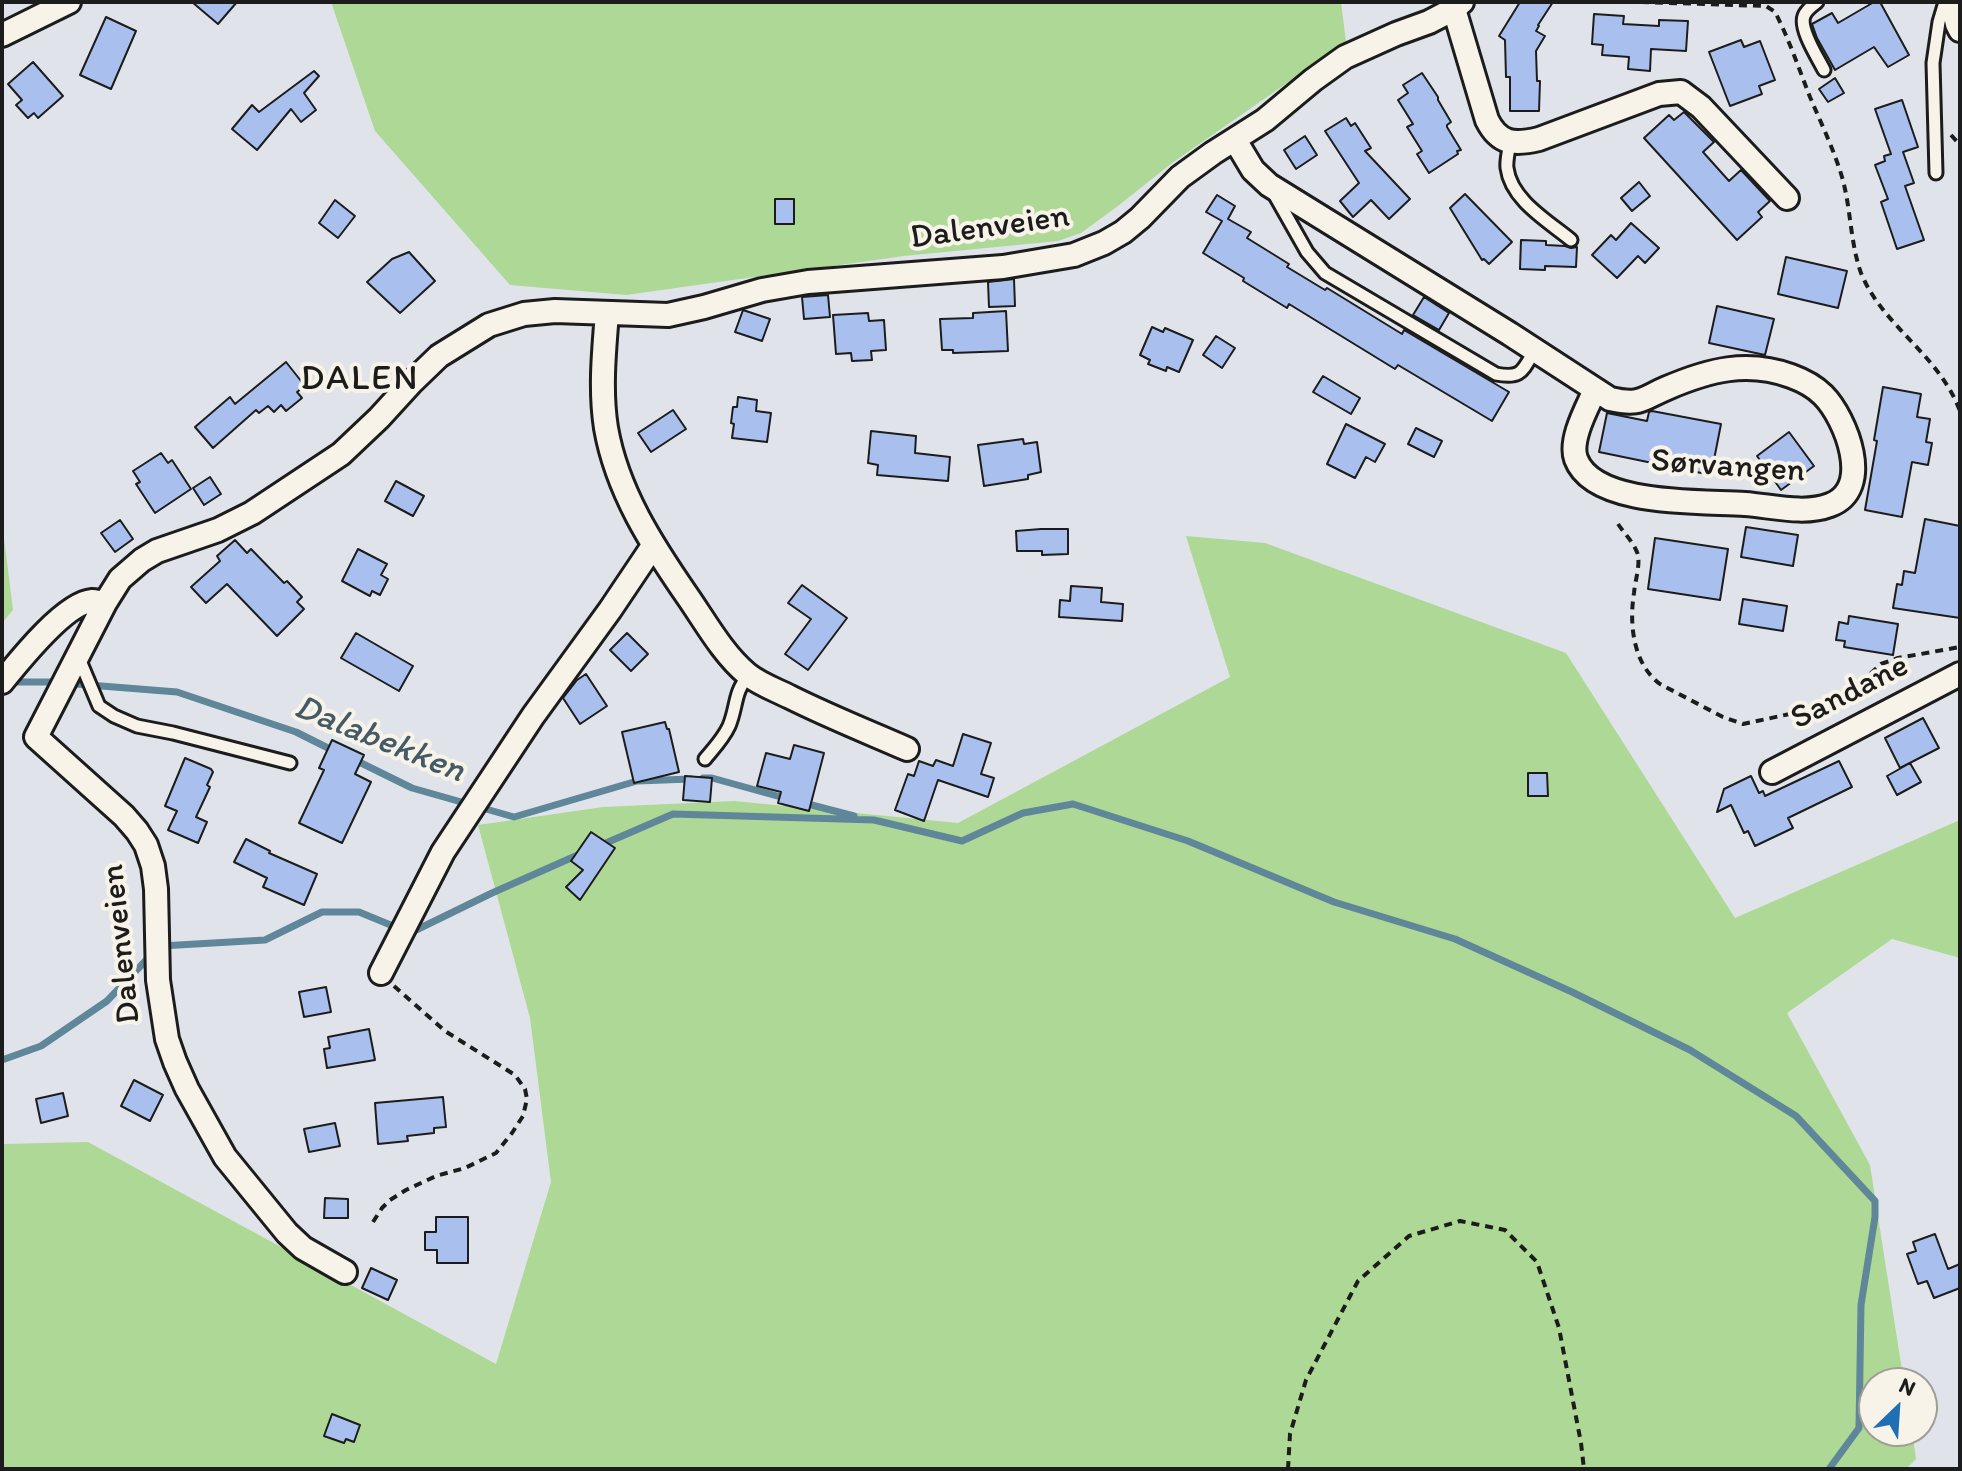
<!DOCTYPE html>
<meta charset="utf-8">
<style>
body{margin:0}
#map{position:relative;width:1962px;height:1471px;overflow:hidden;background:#e0e4ea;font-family:Itim,sans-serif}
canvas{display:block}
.frame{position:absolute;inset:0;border:4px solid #1c1c1c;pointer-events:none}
.north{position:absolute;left:1858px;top:1367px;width:80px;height:80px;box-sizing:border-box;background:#f7f3e8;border:2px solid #9f9d96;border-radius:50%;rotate:25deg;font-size:22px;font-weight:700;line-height:32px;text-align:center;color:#1c1c1c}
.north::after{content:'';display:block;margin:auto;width:28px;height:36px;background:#1f6fb2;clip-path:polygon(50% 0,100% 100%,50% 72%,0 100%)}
</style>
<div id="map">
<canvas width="1962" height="1471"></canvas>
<div class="frame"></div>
<div class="north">N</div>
</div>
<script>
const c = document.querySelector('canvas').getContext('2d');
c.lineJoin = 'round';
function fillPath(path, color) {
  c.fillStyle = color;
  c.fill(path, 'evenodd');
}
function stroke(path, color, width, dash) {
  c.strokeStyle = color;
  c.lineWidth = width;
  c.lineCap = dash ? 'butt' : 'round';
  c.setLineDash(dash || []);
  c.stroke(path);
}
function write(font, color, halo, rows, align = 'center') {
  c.font = font + ' Itim,sans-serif';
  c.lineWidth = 8;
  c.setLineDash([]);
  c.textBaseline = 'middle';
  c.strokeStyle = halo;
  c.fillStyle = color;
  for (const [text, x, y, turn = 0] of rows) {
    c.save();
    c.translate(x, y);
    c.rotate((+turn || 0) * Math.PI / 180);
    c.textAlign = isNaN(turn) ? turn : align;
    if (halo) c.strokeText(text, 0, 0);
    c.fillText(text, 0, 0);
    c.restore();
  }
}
fillPath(new Path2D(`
 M331,2H1341L1346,42L1172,163L1118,206L1081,233L1058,241L904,256L626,295L510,285L375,131Z
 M2,522L13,610L2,623Z
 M1186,536L1265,543L1566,653L1735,918L1960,820V958L1892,939L1787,1013L1870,1165L1904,1383H1874V1431H1912L1916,1459L1906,1469H2V1144L88,1142L496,1364L551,1182L530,1018L478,825L603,807L734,801L958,823L1230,677Z`), '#aed895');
stroke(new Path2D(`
 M8,682H51L177,692L296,732L336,752
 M355,760L412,788L514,817L637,781L691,779
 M703,778H712L788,799
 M804,803L854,816
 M599,846L673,814L874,820L962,841L1023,813L1073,804L1188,841L1334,902L1455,939L1572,992L1690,1050L1796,1116L1875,1201V1217L1861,1305L1859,1428L1829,1469
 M161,946L265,940L322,912H359L410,933L492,893L580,854
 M2,1060L41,1046L107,1001L152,954`), '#60869a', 7);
const building = new Path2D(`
 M192,2H237L218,24Z
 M1520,2H1553L1538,25L1539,26L1536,31L1545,36L1536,51L1537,81H1540L1539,111H1510V77H1506L1505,40L1499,36Z
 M1874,2H1880L1909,55L1888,67L1874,47L1835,70L1817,38L1812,24L1832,13L1838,23Z
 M1594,14L1624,16L1623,24L1659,26V20L1688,21L1686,51L1651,49L1650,71L1628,69L1629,57L1602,55L1603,45L1592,44Z
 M106,17L136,31L111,89L80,75Z
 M1741,40L1744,47L1760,41L1775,80L1759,86L1762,94L1730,106L1709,52Z
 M33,62L63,96L38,118L34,113L28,118L16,105L22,100L8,84Z
 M314,71L319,76L304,93L316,110L301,122L291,109L257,150L232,129L252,105L259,112Z
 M1422,73L1438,97V100L1451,122L1447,125V127L1461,150L1457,151L1458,154L1429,173L1417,154L1422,151L1407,127L1413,124L1398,100L1408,93L1403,85Z
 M1835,78L1844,93L1828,102L1819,89Z
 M1902,100L1918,147L1903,152L1914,183L1905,186L1924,240L1897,249L1881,202L1888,199L1875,165L1885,161L1884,156L1891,154L1875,109Z
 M1684,112L1714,142L1703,152L1729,181L1741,170L1770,201L1758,212L1762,217L1737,240L1644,138L1669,115L1674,120Z
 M1346,118L1351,126L1355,123L1371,148L1365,151L1410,199L1389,219L1371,200L1353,217L1340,201L1359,183L1325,131Z
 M1305,136L1317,155L1296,169L1284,150Z
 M1639,182L1650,196L1632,211L1621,198Z
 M1465,194L1512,242L1489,264L1484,259L1482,260L1450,208Z
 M1217,195L1235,206L1228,219L1251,232L1247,238L1289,264L1287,267L1325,290L1327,288L1402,334L1404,330L1509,392L1492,421L1398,365L1395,369L1289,304L1287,308L1243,281L1244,278L1203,253L1222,221L1206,212Z
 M775,199H794V224H775Z
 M335,200L355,216L338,238L319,223Z
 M1631,223L1659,248L1645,263L1638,256L1617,278L1592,255L1611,235L1616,240Z
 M1521,240L1546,241V245L1565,246L1571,248L1577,247L1576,267L1545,266V270L1520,269Z
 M409,252L435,281L400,313L367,282L392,259Z
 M1786,257L1847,271L1838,308L1778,294Z
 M1014,279L1015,306L989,307L988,282Z
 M828,295L830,317L804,319L802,297Z
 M1424,297L1449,313L1439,330L1413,315Z
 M1717,306L1774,319L1765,355L1709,343Z
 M743,310L770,319L762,341L735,332Z
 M1006,311L1008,351L953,353V350H942L940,319L973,318V313Z
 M868,313L869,321L884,320L886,350L871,351L872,360L852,361L851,353L836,354L833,315Z
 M1152,327L1163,332L1165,328L1193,340L1179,372L1167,367L1166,371L1148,364L1150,360L1140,355Z
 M1216,336L1235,348L1222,368L1203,355Z
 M286,362L305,386L297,392L302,398L286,411L281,405L274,412L268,406L259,413L256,410L213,448L195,427L230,397L235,404Z
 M1323,376L1360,398L1351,414L1313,392Z
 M1883,387L1921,394L1917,417L1930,419L1926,442L1932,443L1928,465L1912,462L1902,517L1865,510L1877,441L1874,440Z
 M738,397L757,400L756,411L771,413L767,442L732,438L734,424L731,423L733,407H737Z
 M673,410L686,429L651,452L638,433Z
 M1652,411L1721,424L1711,475L1599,452L1607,413L1647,421L1649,412Z
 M1346,424L1385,444L1375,462L1366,457L1355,478L1327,464Z
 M1416,428L1442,441L1434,457L1408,444Z
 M871,431L916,436L915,453L950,457L948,481L877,475L878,465L868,463Z
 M1789,432L1814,466L1781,490L1757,456Z
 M1023,439L1024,444L1037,442L1041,472L1028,475V479L984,486L978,445Z
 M161,453L168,463L172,460L191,489L155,513L136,484L140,482L133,471Z
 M210,477L221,494L204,505L193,488Z
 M396,481L424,496L413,516L385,501Z
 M1925,519L1960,526V618L1893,608L1897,584L1902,585L1904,571L1915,573Z
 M120,520L133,539L115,552L101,533Z
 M1746,527L1798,535L1793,566L1741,557Z
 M1041,529H1068V554L1042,555V551H1017L1016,531Z
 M1655,538L1728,549L1720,600L1648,589Z
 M235,540L247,553L251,549L284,583L287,581L302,597L297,602L304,609L277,636L227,584L206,603L191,587L220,561L217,556Z
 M358,549L387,564L381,575L388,579L380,595L372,591L370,596L342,581Z
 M802,585L847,618L808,670L785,654L811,619L788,603Z
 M1071,586L1102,588L1101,602L1123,604L1122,621L1059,617L1060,600L1070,601Z
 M1743,599L1787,606L1783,631L1739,624Z
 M1849,616L1898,624L1893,655L1844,647L1845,641L1836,640L1839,622L1848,624Z
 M356,633L413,666L399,691L341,658Z
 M627,633L648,654L631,671L610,650Z
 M586,674L607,706L580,724L563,698L577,680Z
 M1923,718L1939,748L1900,768L1885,738Z
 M665,722L667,729H669L679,772L634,783L622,732Z
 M963,734L991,743L981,774L994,778L988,797L938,780L924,821L895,810L908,774L914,776L919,761L933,766L936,760L953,766Z
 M332,740L364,755L355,774L371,782L342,843L299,823L324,770L319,768Z
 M794,745L824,753L809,811L778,803L781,792L757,786L766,753L790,759Z
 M185,758L211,769L213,772L207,785L210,787L196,817L207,822L198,843L168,830L177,811L165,806Z
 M1839,761L1852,787L1788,818L1793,828L1755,846L1748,831L1744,833L1731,805L1717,812L1724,789L1751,776L1759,793L1763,791L1765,796Z
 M1910,763L1921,782L1897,795L1887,776Z
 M1528,773H1547L1548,796H1528Z
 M685,776L712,778L710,802L683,800Z
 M591,832L615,848L580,900L566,887L583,870L571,861Z
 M246,839L270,851L269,853L317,874L304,905L263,887L267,878L234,862Z
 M326,987L331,1012L304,1017L299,992Z
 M369,1029L375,1060L327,1068L324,1049L330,1048L328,1037Z
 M134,1080L163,1095L150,1121L121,1106Z
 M63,1093L68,1116L41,1123L36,1099Z
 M443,1097L446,1127L434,1128V1133L407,1136L408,1141L378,1144L375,1103Z
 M335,1123L340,1146L309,1152L304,1129Z
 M325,1198L348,1199V1218H324Z
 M436,1217H468V1263H437V1250H425V1232H436Z
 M1935,1234L1948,1269L1960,1264V1288L1934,1298L1927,1281L1918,1284L1907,1254L1916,1251L1913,1242Z
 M371,1268L397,1280L388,1300L362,1288Z
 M332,1414L360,1425L354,1442L346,1439L344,1443L324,1436Z`);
fillPath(building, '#a9c0ee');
stroke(building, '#1c1c1c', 2);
const service = new Path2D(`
 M1817,2C1812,6 1806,10 1804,16C1799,29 1818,58 1824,70
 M1510,142C1509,150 1506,160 1507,168C1511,200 1548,221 1571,240
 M1936,173L1933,63L1939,22L1945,2
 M1273,192L1307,252L1325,273L1496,374C1522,379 1522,371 1535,350
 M78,656L99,706L114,716L137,726L173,733L290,763
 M705,759C714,748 723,739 729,726C737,707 734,692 748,676`);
const minor = new Path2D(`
 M1952,2L1957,24L1960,30
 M1454,9L1487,120C1499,144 1514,145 1539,139L1659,94L1681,92L1701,107L1787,198
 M2,35L69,2
 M1235,140L1253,170L1269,185L1510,334L1610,399C1641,406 1641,399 1667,388C1709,370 1747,360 1791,376C1802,380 1814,386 1823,395C1846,418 1874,489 1830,505C1804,515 1772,506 1745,504C1703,501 1594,507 1576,459C1569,440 1587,408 1595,390
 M607,313C604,351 600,390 606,428C617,491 652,545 688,597C706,623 723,654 747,674C759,684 776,690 790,697C828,716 868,732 907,749
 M2,682C19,661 65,603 92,601C96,601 101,603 105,603
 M1772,772L1960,674
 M381,973L443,852L533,716L610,610L653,546
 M345,1272L303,1248L287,1233L225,1157L187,1089L175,1062L167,1039L158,980L156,889L153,866L146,845L137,831L124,816L36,737L105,603L120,579L142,560L157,551L218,530L252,513L341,454L379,418L411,383L439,356L489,325L524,314L555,311L668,315L704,307L762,290L808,282L1003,267L1074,255L1104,243L1123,232L1140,218L1180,177L1213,153L1265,120L1313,80L1345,57L1396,34L1429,22L1454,9L1462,2`);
stroke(service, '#1c1c1c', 17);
stroke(minor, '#1c1c1c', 28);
stroke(new Path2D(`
 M1641,2L1766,6L1775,12C1789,39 1799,69 1810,97C1821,123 1834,150 1842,177C1851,208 1850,242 1861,273C1883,327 1938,353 1960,411
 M1951,135L1960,145
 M1618,524C1624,533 1635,544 1638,555C1640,567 1635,581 1634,593C1629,624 1633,664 1660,684L1723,717L1743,724L1799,712L1822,703L1860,683L1881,664L1898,658L1960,647
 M373,1222L382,1208L390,1200L406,1190L436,1176L465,1168L496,1153L512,1133L523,1116L527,1099L525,1089L515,1075L445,1031L394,986
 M1288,1469L1290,1434L1306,1380L1358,1281L1409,1236L1460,1221L1505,1230L1537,1262L1559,1328L1581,1443L1584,1469`), '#1c1c1c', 4, [8, 6]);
stroke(service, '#f7f3e8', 11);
stroke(minor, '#f7f3e8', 22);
write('34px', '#1c1c1c', '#f7f3e8', [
 ["Dalenveien",990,228,-8],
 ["Sørvangen",1728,467,4],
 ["Sandane",1850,693,-27],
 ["Dalenveien",122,944,-96]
]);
c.letterSpacing = '2px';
write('36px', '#1c1c1c', '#f7f3e8', [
 ["DALEN",360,380]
]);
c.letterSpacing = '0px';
write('italic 36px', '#445a66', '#f7f3e8', [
 ["Dalabekken",379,740,22]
]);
</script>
